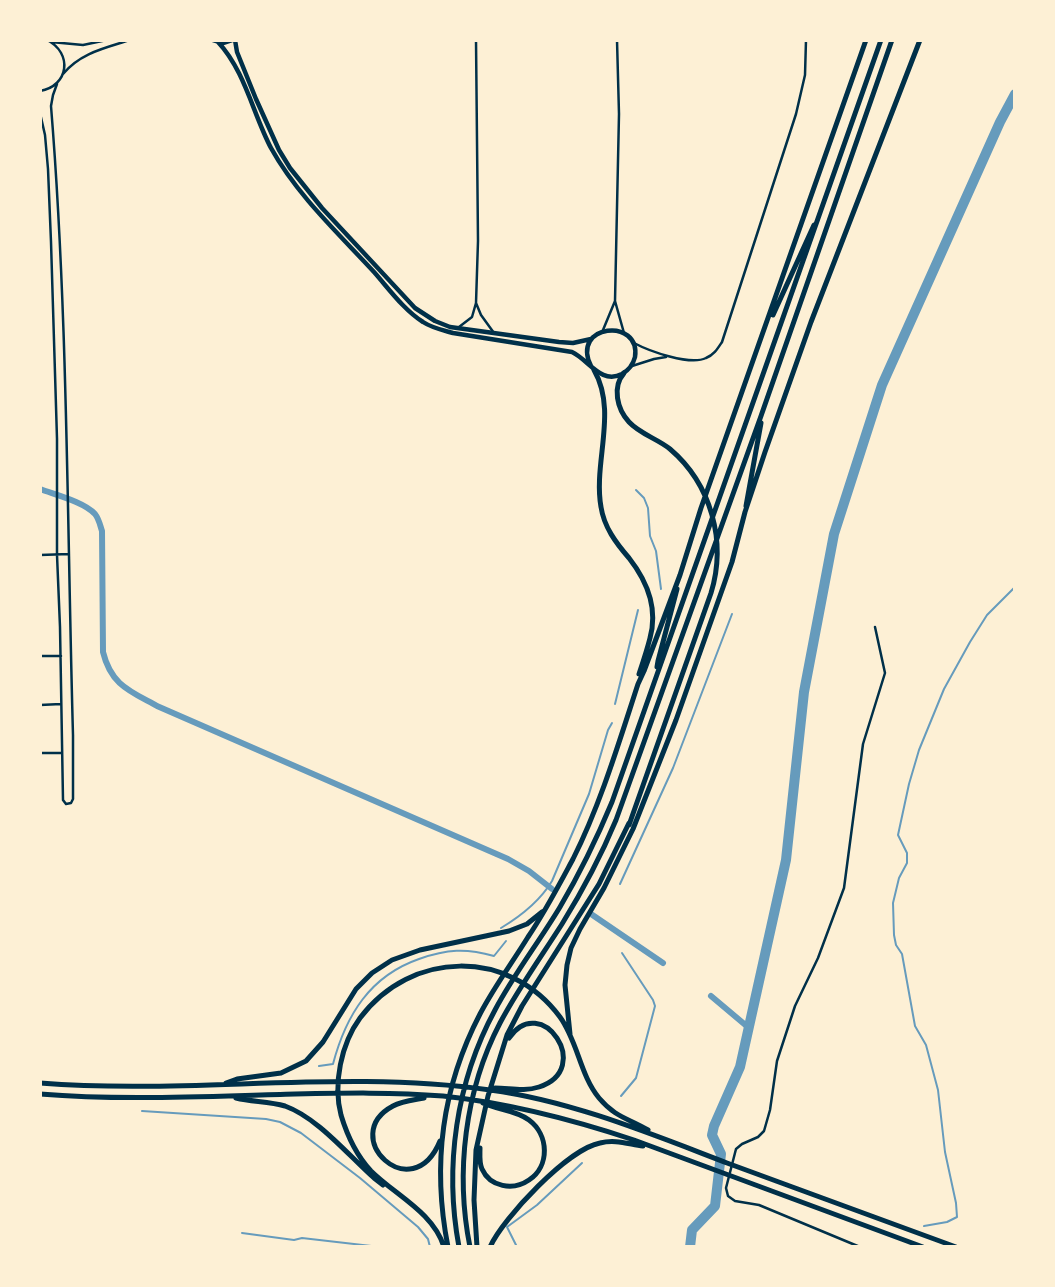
<!DOCTYPE html>
<style>
body{margin:0}
#map{position:relative;width:1055px;height:1287px;overflow:hidden;background:#fdf0d5;font-family:Arial,sans-serif}
canvas{display:block}
.frame{position:absolute;inset:0;border:42px solid #fdf0d5;pointer-events:none}
</style>
<div id="map">
<canvas width="1055" height="1287"></canvas>
<div class="frame"></div>
</div>
<script>
const c = document.querySelector('canvas').getContext('2d');
c.lineJoin = 'round';
function stroke(path, color, width, dash) {
  c.strokeStyle = color;
  c.lineWidth = width;
  c.lineCap = dash ? 'butt' : 'round';
  c.setLineDash(dash || []);
  c.stroke(path);
}
stroke(new Path2D(`
 M1015,309V323
 M636,490L644,498L648,508L650,536L656,551L661,589
 M615,704L638,610
 M620,884L673,768L732,614
 M501,928C521,916 540,901 552,881L589,794L608,730L612,723
 M319,1066L333,1064C346,1015 370,976 419,959C447,949 466,948 494,956L506,941
 M621,1096L636,1078L655,1006L653,1000L622,953
 M142,1111L266,1119L280,1122L301,1133L360,1178L418,1227L428,1239L430,1247
 M924,1226L947,1222L957,1217L956,1203L945,1152L938,1090L926,1045L915,1026L902,954L896,945L894,935L893,903L899,878L907,863V853L898,835L909,784L919,750L944,689L970,642L987,615L1015,587
 M242,1233L294,1240L302,1238L380,1247
 M517,1247L507,1227L537,1205L582,1163`), '#669bbc', 2);
stroke(new Path2D(`
 M40,489C56,495 84,502 95,514C99,519 100,525 102,531L103,652C111,685 130,691 157,706L508,859L529,871L552,889
 M591,914L663,963
 M711,996L749,1028`), '#669bbc', 6);
stroke(new Path2D(`
 M690,1247L692,1230L715,1206L721,1154L712,1135L714,1126L740,1067L786,860L804,692L834,534L882,385L1000,122L1015,94`), '#669bbc', 10);
stroke(new Path2D(`
 M617,40L619,114L615,301L624,333
 M51,42L83,45L107,40
 M63,74C80,53 105,48 130,40
 M40,91C69,86 73,53 47,40
 M40,113L45,135L48,169L51,242L57,439V555L60,627L63,800L66,804L71,803L73,799V735C67,525 68,315 51,106L53,95L57,84
 M476,303L481,315L494,333
 M459,327L472,317L476,303L478,241L476,40
 M603,330L615,301
 M634,343C649,351 690,366 706,358C714,355 718,348 722,342L796,114L805,75L806,40
 M632,366L654,359L666,357
 M40,555L69,554
 M40,656H61
 M40,705L61,704
 M40,753H61
 M860,1247L759,1205L735,1201L728,1196L726,1188L736,1149L742,1144L758,1137L764,1131L770,1110L777,1061L795,1006L818,958L844,888L863,744L885,673L875,627`), '#003049', 2.5);
stroke(new Path2D(`
 M213,40L223,43L232,40
 M235,40L237,52L256,99L279,150L290,168L322,208L415,308L435,321L450,327L559,342L573,343L591,339
 M218,42C245,71 253,114 271,148C297,195 338,233 374,272C389,289 404,310 423,322C432,328 442,330 453,333L572,352C589,360 601,385 622,374C629,370 633,365 635,357C641,317 570,324 591,366`), '#003049', 4.5);
stroke(new Path2D(`
 M773,315L814,225
 M594,370C618,412 593,462 601,507C604,527 616,543 629,558C647,581 658,609 650,638C647,650 643,662 639,674
 M624,373C612,387 617,409 629,422C640,434 658,439 670,449C711,484 727,541 711,593L629,825
 M746,506L761,423
 M657,667L658,661L677,589
 M570,1034L565,985L567,965L571,948L580,929L604,888L633,829L676,720L732,562L745,512L765,452L811,322L920,40
 M40,1083C190,1095 341,1069 490,1090C572,1101 651,1134 727,1163C803,1191 880,1219 956,1247
 M226,1083L237,1079L281,1073L306,1061L323,1042L356,989L372,973L392,960L420,950L509,931L527,924L542,912
 M495,1088C510,1088 524,1092 539,1087C595,1069 541,991 509,1038
 M40,1094C124,1101 211,1096 295,1094C344,1093 394,1092 443,1096C509,1103 571,1119 634,1140L923,1247
 M236,1098C252,1102 269,1101 285,1106C318,1118 348,1155 374,1178L383,1185
 M424,1098C414,1100 402,1101 393,1106C337,1136 412,1209 440,1141
 M480,1148C480,1155 479,1163 482,1169C490,1187 513,1191 529,1180C550,1166 549,1135 529,1120C516,1110 498,1110 483,1103
 M444,1247C433,1212 395,1195 371,1171C357,1156 347,1135 341,1115C333,1084 341,1044 360,1018C411,950 509,948 560,1017C578,1042 580,1075 599,1098C616,1118 628,1118 648,1130
 M448,1247C432,1166 442,1087 480,1014C494,987 512,963 528,937C545,912 559,885 573,859C601,803 619,742 638,684L644,671L680,575L701,508L866,40
 M459,1247C444,1167 456,1082 495,1010C514,974 539,942 560,907C580,873 597,838 612,802L881,40
 M470,1247C455,1173 465,1090 500,1023C518,989 541,957 562,924C583,890 601,856 616,820L761,416L892,40
 M477,1247L474,1200L476,1150L488,1096L507,1035L522,1006L599,884L629,823
 M490,1247C503,1218 568,1149 600,1143C615,1139 628,1144 643,1146`), '#003049', 5);
</script>
